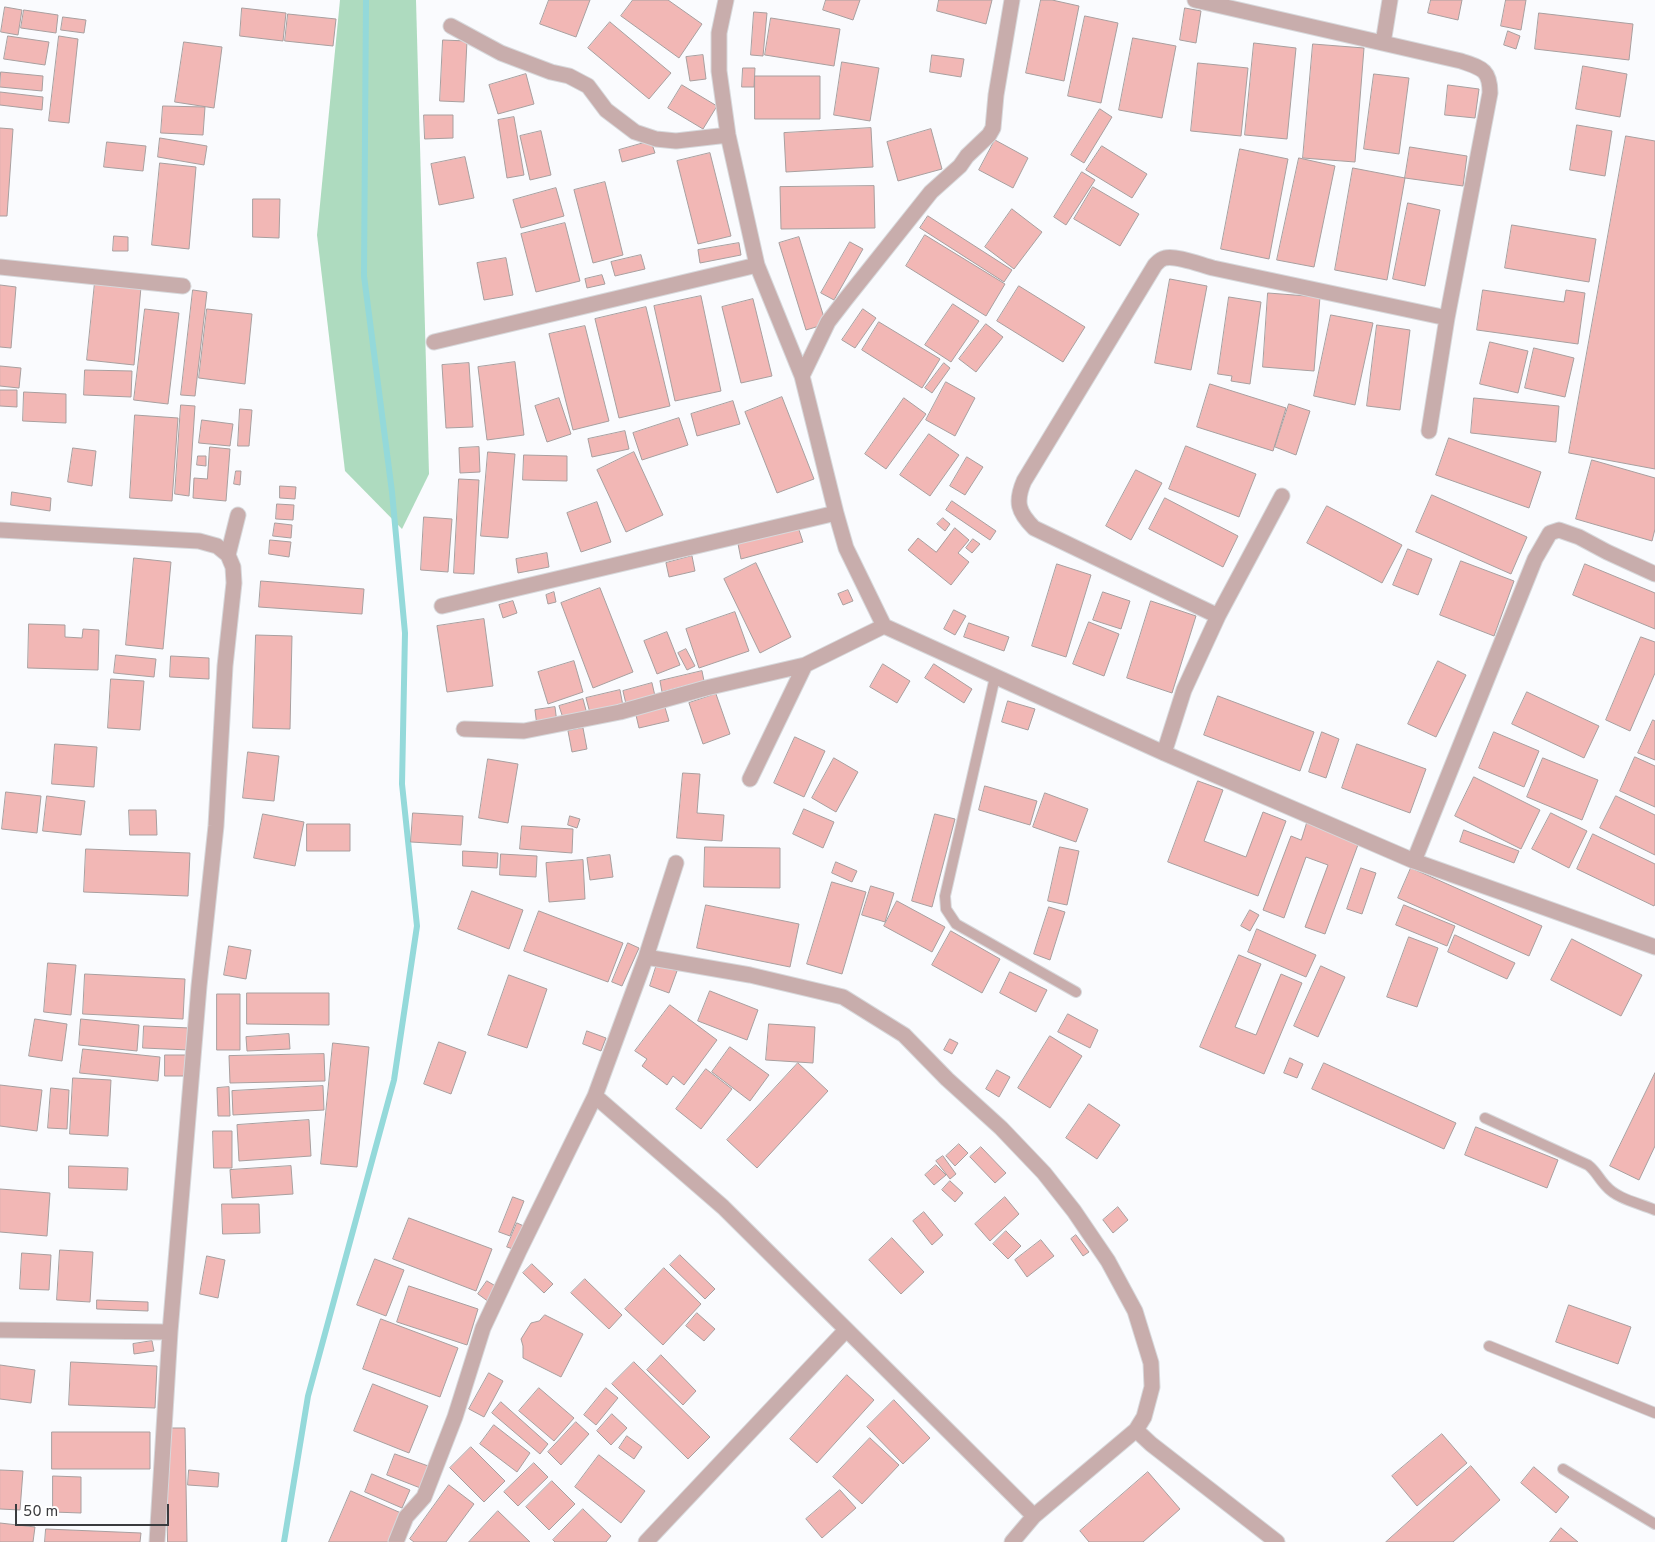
<!DOCTYPE html>
<style>
body{margin:0}
#map{position:relative;width:1655px;height:1542px;overflow:hidden;background:#fafbfe;font-family:Overpass,sans-serif}
canvas{display:block}
.scale{position:absolute;left:15px;top:1504px;width:154px;height:22px;box-sizing:border-box;border:2px solid #3a3b3e;border-top:0;padding-left:6px;font-size:15px;line-height:18px;white-space:nowrap;color:#3a3b3e;-webkit-text-stroke:4px #fff;paint-order:stroke}
</style>
<div id="map">
<canvas width="1655" height="1542"></canvas>
<div class="scale">50 m</div>
</div>
<script>
const c = document.querySelector('canvas').getContext('2d');
c.lineJoin = 'round';
function fillPath(path, color) {
  c.fillStyle = color;
  c.fill(path, 'evenodd');
}
function stroke(path, color, width, dash) {
  c.strokeStyle = color;
  c.lineWidth = width;
  c.lineCap = dash ? 'butt' : 'round';
  c.setLineDash(dash || []);
  c.stroke(path);
}
fillPath(new Path2D(`
 M340,0H416L429,474L402,529L345,471L317,235Z`), '#aedbbf');
stroke(new Path2D(`
 M284,1542L308,1396L394,1080L417,926L402,784L405,633L392,492L364,276L366,0`), '#94d9da', 6);
const building = new Path2D(`
 M549,0H590L576,37L540,24Z
 M633,0H668L702,24L679,58L621,16Z
 M826,0H860L853,20L823,10Z
 M939,0H992L986,24L937,11Z
 M1041,0H1052L1079,6L1064,81L1026,73Z
 M1431,0H1462L1458,20L1428,13Z
 M1506,0H1526L1521,30L1501,26Z
 M5,7L22,10L18,35L1,32Z
 M242,8L286,13L283,41L240,36Z
 M1185,8L1201,11L1196,43L1180,40Z
 M24,10L58,15L56,33L21,28Z
 M754,12L767,13L763,56L751,55Z
 M1539,13L1633,24L1629,60L1535,49Z
 M288,14L336,19L333,46L285,41Z
 M1085,16L1118,23L1101,103L1068,96Z
 M63,17L86,20L84,33L61,30Z
 M771,18L840,29L834,66L765,55Z
 M610,22L671,73L649,99L588,48Z
 M1508,31L1520,36L1516,49L1504,45Z
 M8,36L49,42L45,65L4,59Z
 M59,36L78,39L69,123L49,121Z
 M1133,38L1176,46L1162,118L1119,110Z
 M443,40L467,41L464,102L440,101Z
 M184,42L222,47L214,108L175,102Z
 M1254,43L1296,48L1287,139L1245,135Z
 M1313,44L1364,48L1355,162L1303,158Z
 M703,55L706,79L690,81L686,57Z
 M932,55L964,59L961,77L930,72Z
 M842,62L879,68L870,121L834,115Z
 M1198,63L1248,68L1241,136L1191,131Z
 M1583,66L1627,74L1620,117L1576,109Z
 M743,68H755L754,87H742Z
 M1,72L43,76L42,91L0,87Z
 M526,74L534,104L498,114L489,85Z
 M1374,74L1409,78L1399,154L1364,149Z
 M755,76H820V119H755Z
 M682,85L717,106L703,129L668,108Z
 M1448,85L1479,89L1475,118L1445,115Z
 M0,92L43,97L42,110L0,105Z
 M163,106L205,107L203,135L161,133Z
 M1100,109L1112,117L1084,163L1071,155Z
 M424,115H453V138L425,139Z
 M514,117L524,175L507,178L498,120Z
 M1577,125L1612,131L1605,176L1570,170Z
 M0,128L13,129L7,216H0Z
 M871,128L873,167L786,172L784,133Z
 M931,129L942,169L898,181L887,142Z
 M541,131L551,175L530,180L520,136Z
 M1626,136L1655,141V469L1569,453Z
 M160,138L207,146L204,165L158,157Z
 M995,140L1028,158L1013,188L979,170Z
 M651,141L655,153L622,162L619,150Z
 M107,142L146,146L143,171L104,167Z
 M1102,146L1147,174L1132,198L1086,170Z
 M1410,147L1467,156L1463,186L1405,178Z
 M1240,149L1288,159L1269,259L1221,249Z
 M710,153L731,236L698,244L677,161Z
 M465,157L474,198L439,205L431,164Z
 M1299,158L1335,166L1314,267L1277,260Z
 M160,163L196,167L189,249L152,245Z
 M1353,168L1405,178L1387,280L1335,270Z
 M1082,172L1095,180L1066,225L1054,217Z
 M605,182L623,255L593,263L574,190Z
 M874,186L875,228L781,229L780,187Z
 M1093,187L1139,214L1120,246L1074,219Z
 M556,188L564,216L521,228L513,200Z
 M253,199H280L279,238L253,237Z
 M1408,203L1440,210L1425,286L1393,279Z
 M1012,209L1042,232L1014,269L985,247Z
 M928,216L1012,270L1004,282L920,228Z
 M565,223L580,281L536,292L521,234Z
 M1512,225L1596,239L1589,282L1505,268Z
 M925,235L1005,284L986,316L906,266Z
 M114,236L128,237V251H113Z
 M799,237L826,324L806,330L779,243Z
 M850,242L863,249L834,300L821,293Z
 M739,243L741,255L700,263L698,250Z
 M641,255L645,269L615,276L611,262Z
 M506,258L513,295L484,300L477,263Z
 M602,275L605,284L587,288L585,279Z
 M1170,279L1207,286L1191,370L1155,363Z
 M95,282L141,287L134,365L87,360Z
 M0,285L16,287L11,348L0,347Z
 M1019,286L1085,327L1063,362L997,321Z
 M193,290L207,292L195,396L181,395Z
 M1483,290L1564,302L1566,290L1585,293L1578,344L1477,330Z
 M1268,293L1320,297L1314,371L1263,367Z
 M701,296L721,391L675,401L654,306Z
 M1229,297L1261,302L1250,384L1231,381L1232,376L1218,374Z
 M753,299L772,376L741,383L722,307Z
 M953,304L979,321L951,362L925,345Z
 M646,307L670,406L619,418L595,319Z
 M145,309L179,313L168,404L134,400Z
 M207,309L252,314L245,384L199,378Z
 M863,309L876,318L855,348L842,340Z
 M1331,315L1373,323L1355,405L1314,396Z
 M879,322L940,359L922,388L862,350Z
 M986,324L1003,337L976,372L959,359Z
 M1377,325L1410,330L1400,410L1367,406Z
 M585,326L609,421L573,430L549,334Z
 M1490,342L1528,351L1518,393L1480,384Z
 M1534,348L1574,358L1565,397L1525,388Z
 M515,362L524,435L487,440L478,367Z
 M469,363L473,427L446,428L442,365Z
 M944,363L950,368L932,393L925,388Z
 M0,366L21,368L19,388L0,386Z
 M85,370L132,371L131,397L84,395Z
 M946,382L975,398L955,436L926,420Z
 M1210,384L1286,408L1273,451L1197,427Z
 M0,390H17V407L0,406Z
 M24,392L66,394V423L23,421Z
 M782,397L814,479L777,493L745,412Z
 M559,398L571,434L547,442L535,406Z
 M904,398L926,414L886,469L865,454Z
 M1474,398L1559,406L1556,442L1471,433Z
 M733,401L740,424L697,436L691,414Z
 M1289,404L1310,411L1296,455L1275,447Z
 M181,405L195,406L189,496L175,494Z
 M240,409L252,410L249,446H238Z
 M135,415L178,418L172,501L130,498Z
 M679,418L688,445L642,460L633,433Z
 M202,420L233,424L230,446L199,443Z
 M625,431L629,449L592,457L588,439Z
 M929,434L959,455L930,496L900,475Z
 M1449,438L1541,472L1529,508L1436,475Z
 M1186,446L1256,474L1239,517L1169,489Z
 M210,447L230,449L226,501L193,498L194,478L207,479Z
 M479,447L480,472L460,473L459,448Z
 M73,448L96,451L92,486L68,482Z
 M488,452L515,454L508,538L481,536Z
 M634,452L663,515L626,532L597,470Z
 M524,455L567,456V481L523,480Z
 M198,456H206V466L197,465Z
 M967,457L983,467L965,495L950,486Z
 M1592,460L1655,478V529L1652,541L1576,519Z
 M1136,470L1162,483L1131,540L1106,526Z
 M236,471H241L240,485L234,484Z
 M459,479L479,480L474,574L454,573Z
 M280,486L296,487L295,499L280,498Z
 M12,492L51,498L50,511L11,505Z
 M1432,495L1527,537L1511,574L1416,532Z
 M1165,498L1238,536L1223,567L1149,529Z
 M952,501L996,531L990,540L946,510Z
 M597,502L611,542L581,552L567,513Z
 M277,504L294,505L293,520L276,519Z
 M1327,506L1402,545L1382,583L1307,543Z
 M424,517L452,519L448,572L421,570Z
 M943,518L950,524L945,531L937,524Z
 M275,523L292,525L291,538L273,536Z
 M798,527L803,542L741,559L738,544Z
 M955,528L969,540L958,553L969,562L951,585L908,550L918,538L936,552Z
 M973,539L980,544L972,553L966,548Z
 M270,540L291,542L289,557L269,554Z
 M1408,549L1432,559L1418,595L1393,585Z
 M547,553L549,567L518,573L516,559Z
 M692,556L695,571L669,577L666,563Z
 M134,558L171,562L163,649L126,645Z
 M1461,561L1514,581L1494,636L1440,615Z
 M756,563L791,637L760,653L724,579Z
 M1057,564L1091,575L1066,657L1032,646Z
 M1585,564L1655,593V629L1573,595Z
 M261,581L364,589L362,614L259,607Z
 M600,588L633,672L593,688L561,603Z
 M848,590L853,601L843,605L838,594Z
 M554,592L556,602L548,604L546,595Z
 M1103,592L1130,601L1121,629L1093,620Z
 M513,601L517,613L503,618L499,605Z
 M1151,601L1196,616L1172,693L1127,678Z
 M954,610L966,616L955,635L944,629Z
 M735,612L749,651L699,668L686,629Z
 M484,619L493,686L447,692L437,626Z
 M1089,622L1119,634L1104,676L1073,664Z
 M969,623L1009,637L1004,651L964,637Z
 M29,624L65,625V637L82,638L83,629L99,630L98,670L28,668Z
 M667,632L680,665L657,674L644,641Z
 M256,635L292,636L290,729L253,728Z
 M1641,637L1655,642V673L1630,731L1606,720Z
 M686,649L695,666L687,670L678,653Z
 M116,655L156,659L154,677L114,673Z
 M171,656L209,658V679L170,677Z
 M574,661L583,692L548,704L538,672Z
 M1438,661L1466,675L1436,737L1408,724Z
 M883,664L910,681L897,703L870,687Z
 M934,664L972,689L964,703L925,678Z
 M702,671L704,681L662,692L660,681Z
 M111,679L144,681L140,730L108,728Z
 M652,683L655,696L626,704L623,691Z
 M620,690L623,706L590,713L586,698Z
 M1527,692L1599,726L1584,758L1512,724Z
 M716,694L730,734L703,744L689,703Z
 M1218,696L1314,732L1300,771L1204,735Z
 M583,699L587,714L564,721L559,706Z
 M1008,701L1035,709L1028,730L1002,722Z
 M664,704L669,721L639,728L635,711Z
 M555,707L557,723L537,726L535,710Z
 M1653,720L1655,721V760L1638,753Z
 M583,728L587,749L572,752L568,731Z
 M1322,732L1339,739L1326,778L1309,772Z
 M1494,732L1539,751L1524,787L1479,768Z
 M795,737L825,751L804,797L774,783Z
 M55,744L97,747L94,787L52,784Z
 M1357,744L1426,769L1410,813L1342,788Z
 M248,752L279,756L274,801L243,798Z
 M1635,757L1655,766V807L1620,791Z
 M834,758L858,772L836,812L812,798Z
 M1543,758L1598,780L1582,820L1527,797Z
 M488,759L518,764L508,823L479,818Z
 M683,773L700,774L697,813L724,815L722,841L677,838Z
 M1474,777L1540,810L1521,849L1455,816Z
 M1198,781L1223,790L1204,841L1246,857L1263,812L1286,821L1258,896L1168,862Z
 M985,786L1037,801L1030,825L979,810Z
 M6,792L41,796L37,833L2,829Z
 M1045,793L1088,809L1076,842L1033,827Z
 M47,796L85,801L81,835L43,831Z
 M1616,796L1655,815V855L1600,828Z
 M804,809L834,822L823,848L793,834Z
 M129,810H156L157,835H130Z
 M413,813L463,816L461,845L411,842Z
 M1551,813L1587,831L1569,868L1532,849Z
 M263,814L304,822L295,866L254,858Z
 M935,814L955,819L932,907L912,901Z
 M570,816L580,819L577,828L568,825Z
 M1307,823L1359,842L1325,934L1305,927L1328,865L1306,857L1284,918L1263,910L1291,836L1301,840Z
 M307,824H350V851H307Z
 M522,826L573,829L572,853L520,849Z
 M1464,830L1519,851L1514,863L1460,842Z
 M1593,834L1655,864V904L1654,906L1577,869Z
 M705,847L780,848V888L704,887Z
 M1060,847L1079,851L1067,905L1048,901Z
 M86,849L190,853L188,896L84,892Z
 M463,851L498,853L497,868L463,866Z
 M501,854L537,856L536,877L500,875Z
 M610,855L613,877L590,880L587,858Z
 M583,860L585,899L549,902L546,863Z
 M836,862L857,871L852,882L832,873Z
 M1361,868L1376,873L1362,914L1347,909Z
 M1411,868L1542,926L1529,956L1398,898Z
 M832,882L866,892L842,974L807,964Z
 M871,886L894,893L885,922L862,915Z
 M472,891L523,910L509,949L458,929Z
 M897,901L945,927L932,952L884,926Z
 M706,905L799,924L790,967L697,948Z
 M1404,905L1455,926L1447,946L1396,925Z
 M1049,907L1065,912L1050,960L1034,954Z
 M1250,910L1259,915L1250,931L1241,926Z
 M539,911L623,943L608,982L524,951Z
 M1257,929L1316,955L1306,977L1248,952Z
 M951,931L1000,959L982,993L932,965Z
 M1455,935L1515,963L1507,979L1448,952Z
 M1409,937L1438,948L1417,1007L1387,997Z
 M1572,939L1642,975L1621,1016L1551,980Z
 M628,943L639,948L622,986L612,982Z
 M229,946L251,950L246,979L224,975Z
 M1239,955L1261,964L1235,1027L1256,1035L1281,974L1302,983L1264,1074L1200,1047Z
 M48,963L76,965L71,1015L44,1012Z
 M657,964L677,971L669,993L650,986Z
 M1321,966L1345,977L1318,1037L1294,1026Z
 M1010,972L1047,990L1036,1012L1000,993Z
 M85,974L185,979L183,1019L83,1014Z
 M509,975L547,989L527,1048L488,1035Z
 M710,991L758,1010L747,1040L698,1021Z
 M247,993H329V1025L247,1024Z
 M217,994H240V1050H217Z
 M670,1005L717,1040L684,1085L673,1076L667,1085L642,1066L647,1059L635,1051Z
 M1068,1014L1098,1030L1090,1048L1058,1032Z
 M35,1019L67,1024L62,1061L29,1056Z
 M81,1019L139,1025L137,1051L79,1045Z
 M769,1024L815,1027L813,1063L766,1060Z
 M144,1026L190,1028L189,1050L143,1048Z
 M587,1031L606,1038L601,1051L583,1044Z
 M289,1034L290,1049L247,1051L246,1037Z
 M1050,1036L1082,1056L1050,1108L1018,1088Z
 M950,1039L958,1043L952,1054L944,1050Z
 M439,1042L466,1052L451,1094L424,1084Z
 M333,1043L369,1047L357,1167L321,1164Z
 M730,1047L769,1075L750,1101L712,1072Z
 M83,1049L160,1057L158,1081L80,1073Z
 M324,1054L325,1081L230,1083L229,1056Z
 M165,1055H191L190,1076H165Z
 M1290,1058L1303,1064L1297,1078L1284,1073Z
 M798,1063L828,1091L757,1168L727,1140Z
 M1324,1063L1456,1123L1444,1149L1312,1089Z
 M706,1069L732,1089L701,1129L676,1109Z
 M997,1070L1010,1077L999,1097L986,1089Z
 M1655,1073V1146L1639,1180L1610,1166Z
 M73,1078L111,1080L108,1136L70,1134Z
 M0,1085L42,1090L37,1131L0,1126Z
 M323,1086L324,1110L233,1115L232,1091Z
 M229,1087L230,1116H218L217,1088Z
 M51,1088L69,1090L67,1129L48,1128Z
 M1089,1104L1120,1125L1097,1159L1066,1138Z
 M309,1120L311,1156L239,1161L237,1125Z
 M1476,1127L1558,1160L1547,1188L1465,1155Z
 M213,1131H232V1168H214Z
 M959,1144L968,1153L955,1166L946,1156Z
 M981,1147L1006,1173L995,1183L970,1157Z
 M943,1156L956,1174L950,1179L936,1161Z
 M936,1165L946,1175L934,1185L925,1175Z
 M69,1166L128,1168L127,1190L69,1188Z
 M291,1166L293,1194L232,1198L230,1170Z
 M950,1181L963,1193L955,1202L942,1190Z
 M0,1189L50,1193L47,1236L0,1232Z
 M513,1197L524,1201L510,1236L499,1232Z
 M1005,1197L1019,1214L990,1241L975,1224Z
 M222,1204H259L260,1233L223,1234Z
 M1118,1207L1128,1220L1113,1233L1103,1220Z
 M924,1212L943,1235L932,1245L913,1221Z
 M409,1218L492,1249L476,1291L393,1259Z
 M517,1223L526,1227L516,1250L507,1247Z
 M1006,1231L1021,1246L1008,1259L993,1244Z
 M1076,1235L1089,1252L1083,1256L1071,1239Z
 M892,1238L924,1272L901,1294L869,1260Z
 M1041,1240L1054,1256L1027,1277L1015,1260Z
 M60,1250L93,1252L90,1302L57,1300Z
 M22,1253L51,1255L49,1290L20,1289Z
 M680,1255L715,1289L705,1299L670,1265Z
 M207,1256L225,1260L218,1298L200,1294Z
 M375,1259L404,1270L386,1316L357,1305Z
 M532,1264L553,1284L544,1293L523,1273Z
 M664,1268L701,1304L663,1345L625,1309Z
 M585,1279L622,1315L609,1329L571,1293Z
 M487,1281L499,1288L489,1302L478,1294Z
 M409,1286L478,1309L467,1345L397,1322Z
 M97,1300L148,1302V1311L97,1309Z
 M1569,1305L1631,1327L1618,1364L1556,1342Z
 M697,1313L715,1329L704,1341L686,1326Z
 M545,1315L583,1334L561,1377L523,1358V1346L521,1339L531,1323L539,1321Z
 M381,1319L458,1348L440,1397L363,1369Z
 M152,1341L154,1351L134,1354L133,1344Z
 M661,1355L696,1391L683,1405L647,1370Z
 M71,1362L157,1366L155,1408L69,1405Z
 M634,1362L710,1437L688,1459L612,1384Z
 M0,1365L35,1370L31,1403L0,1399Z
 M489,1373L503,1381L484,1417L469,1409Z
 M847,1375L874,1400L817,1463L790,1439Z
 M373,1384L428,1406L409,1453L354,1431Z
 M539,1388L574,1418L554,1441L519,1411Z
 M606,1388L618,1398L596,1425L584,1415Z
 M894,1400L930,1438L903,1464L867,1427Z
 M501,1402L548,1444L540,1454L492,1413Z
 M612,1414L627,1428L611,1445L597,1431Z
 M576,1422L589,1434L561,1465L548,1452Z
 M494,1425L530,1453L517,1472L480,1444Z
 M165,1428H185L187,1542H168Z
 M52,1432H150V1469H52Z
 M1442,1434L1467,1463L1417,1506L1392,1476Z
 M627,1436L642,1447L634,1459L619,1448Z
 M870,1438L899,1465L862,1504L833,1477Z
 M471,1447L505,1481L484,1502L450,1468Z
 M395,1454L431,1467L423,1489L387,1475Z
 M599,1455L645,1491L621,1523L575,1487Z
 M534,1463L548,1477L518,1506L504,1492Z
 M1471,1466L1500,1500L1453,1542H1386Z
 M1534,1467L1569,1497L1556,1513L1521,1483Z
 M0,1470L23,1471L20,1510L0,1509Z
 M189,1470L219,1473L218,1487L188,1485Z
 M1148,1472L1180,1509L1143,1542H1089L1080,1531Z
 M372,1474L410,1490L402,1508L365,1492Z
 M53,1476L81,1477V1513L53,1512Z
 M552,1481L575,1504L549,1530L526,1507Z
 M449,1485L474,1504L446,1542H414L410,1539Z
 M840,1490L856,1508L822,1538L806,1519Z
 M351,1491L401,1513L388,1542H329Z
 M583,1509L611,1536L606,1542H555L553,1540Z
 M498,1511L530,1542H469Z
 M0,1523L35,1527L33,1542H0Z
 M1561,1528L1578,1542H1550Z
 M46,1529L141,1533L140,1542H45Z`);
fillPath(building, '#f2b7b5');
stroke(building, '#a89f9f', 1);
const lane = new Path2D(`
 M995,677L945,896L946,909L956,924L1076,992
 M1485,1118L1588,1165C1596,1171 1599,1179 1606,1186C1617,1199 1639,1203 1655,1210
 M1489,1346L1655,1413
 M1563,1469L1655,1524`);
const street = new Path2D(`
 M726,0L719,33V71L728,135L757,265L802,376L836,513L846,548L884,626L1164,753L1414,861L1655,947
 M1195,0L1461,61C1481,68 1490,69 1490,93L1447,318L1429,431
 M451,26L501,53L551,72L569,76L588,86L606,110L635,132L656,139L676,141L728,135
 M1383,43L1390,0
 M0,267L183,286
 M434,342L757,265
 M802,376L828,322L845,300L931,192L960,166L967,156L989,135L993,128L996,95L1012,0
 M0,530L199,541L217,546L228,555
 M442,606L836,513
 M1218,616L1034,528C1018,512 1015,502 1024,481L1155,265C1158,262 1160,259 1165,258C1176,255 1201,265 1213,268L1447,318
 M464,729L524,731L620,712L706,688L805,665L884,626
 M1164,753L1184,690L1218,616L1282,496
 M750,779L805,665
 M1414,861L1535,559L1550,533L1559,530L1579,537L1607,552L1655,574
 M646,957L750,975L843,997L904,1035L947,1079L1001,1128L1044,1173L1074,1211L1108,1261L1135,1311L1151,1363L1152,1387L1144,1417L1136,1430L1034,1516L1012,1542
 M595,1096L723,1207L1034,1516
 M0,1330L170,1332
 M1136,1430L1151,1444L1277,1542
 M157,1542L170,1332L199,986L216,826L225,666L234,583L233,567L228,555L238,515
 M396,1542L406,1517L424,1497L455,1417L483,1328L519,1251L595,1096L646,957L676,863
 M646,1542L846,1330`);
stroke(lane, '#d7d8db', 12);
stroke(street, '#d7d8db', 17);
stroke(lane, '#c8adac', 10);
stroke(street, '#c8adac', 15);
</script>
